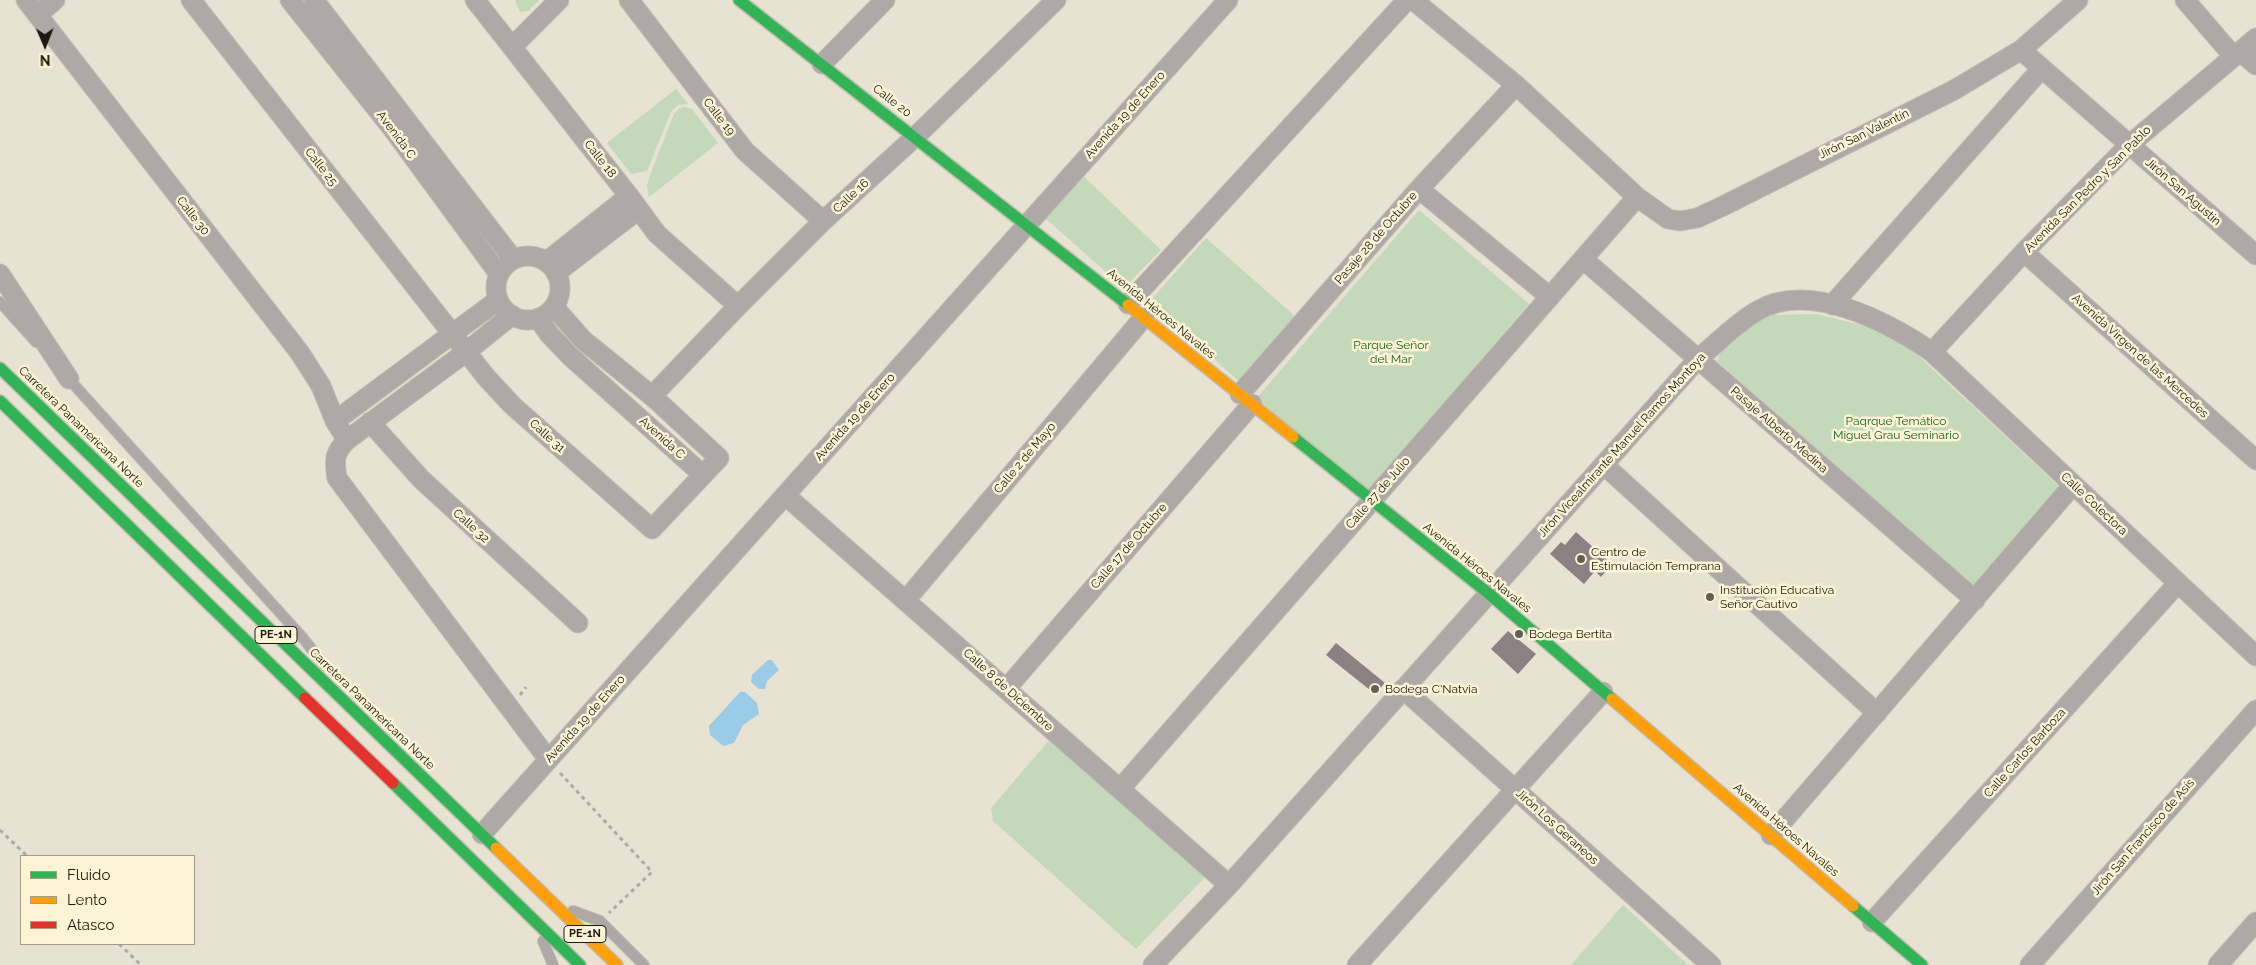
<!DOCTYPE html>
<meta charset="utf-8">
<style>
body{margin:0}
#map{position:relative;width:2256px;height:965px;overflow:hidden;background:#e7e2d1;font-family:Raleway,sans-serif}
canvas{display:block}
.legend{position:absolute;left:20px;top:855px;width:175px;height:90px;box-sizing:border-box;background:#fdf4d6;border:1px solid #a39c86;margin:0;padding:6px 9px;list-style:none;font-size:15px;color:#1c190f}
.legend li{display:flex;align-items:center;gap:10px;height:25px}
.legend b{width:25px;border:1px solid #a39c86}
.north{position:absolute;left:20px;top:20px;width:50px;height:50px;-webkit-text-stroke:4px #fdf4d6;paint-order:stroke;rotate:179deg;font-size:14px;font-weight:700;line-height:20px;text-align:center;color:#1c190f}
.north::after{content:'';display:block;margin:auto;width:18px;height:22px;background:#1c190f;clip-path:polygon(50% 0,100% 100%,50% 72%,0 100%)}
</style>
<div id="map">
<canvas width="2256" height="965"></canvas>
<ul class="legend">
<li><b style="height:6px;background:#30b455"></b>Fluido</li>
<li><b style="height:6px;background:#ff9f0a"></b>Lento</li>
<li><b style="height:6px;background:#e5322d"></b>Atasco</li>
</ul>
<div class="north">N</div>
</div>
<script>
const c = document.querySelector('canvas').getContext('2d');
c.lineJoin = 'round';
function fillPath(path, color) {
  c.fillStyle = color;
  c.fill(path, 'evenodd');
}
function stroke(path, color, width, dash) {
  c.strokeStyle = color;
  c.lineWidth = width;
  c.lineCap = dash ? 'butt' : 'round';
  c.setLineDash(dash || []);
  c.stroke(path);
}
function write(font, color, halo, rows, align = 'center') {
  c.font = font + ' Raleway,sans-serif';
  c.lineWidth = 5;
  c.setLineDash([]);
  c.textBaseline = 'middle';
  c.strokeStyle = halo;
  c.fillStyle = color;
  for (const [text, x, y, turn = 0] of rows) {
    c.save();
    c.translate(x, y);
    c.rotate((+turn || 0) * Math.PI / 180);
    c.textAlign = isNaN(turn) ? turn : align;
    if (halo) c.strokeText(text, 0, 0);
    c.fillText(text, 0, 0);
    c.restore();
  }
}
fillPath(new Path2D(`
 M515,0H539L528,11L520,12Z
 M676,89L688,104L678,105L671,112L647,171L631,174L607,143Z
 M684,107L692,109L718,143L649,197L647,186L649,178L674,114L680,108Z
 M1075,168L1161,250L1124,288L1045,218Z
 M1419,210L1529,304L1365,494L1255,400Z
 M1206,238L1296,317L1239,381L1149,302Z
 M1816,314L1870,327L1912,350L2061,488L1973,587L1717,361L1721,351L1756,321L1773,315Z
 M1052,737L1207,875L1136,949L993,821L991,808Z
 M1623,905L1688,965H1571Z`), '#c4d8ba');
fillPath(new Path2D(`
 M768,660H772L779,670L767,681L765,689H759L751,682L752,675Z
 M740,692H745L757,703L759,714L743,725L734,743L723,746L710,735L709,726Z`), '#9acce7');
fillPath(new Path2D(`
 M1576,532L1612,564L1601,577L1595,571L1584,584L1550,554L1561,542L1565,545Z
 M1508,631L1536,654L1518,674L1491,649Z
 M1336,643L1385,683L1375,694L1326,655Z`), '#8c8182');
const lane = new Path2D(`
 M0,302L36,342
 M67,377L302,637L324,665
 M573,911L600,921L644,965
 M543,941L553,965`);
const street = new Path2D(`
 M26,0L300,353L321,386L335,421L347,440
 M191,0L486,377L512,405L652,529L719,458L652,396L583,340L554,307
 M290,0L392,128L499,274
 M314,0L513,259
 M475,0L629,196L657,234L738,306
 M629,0L745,151L823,221
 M1413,0L1516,85L1637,197L1668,219L1680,221L1697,218L1721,207L1954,90L2021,50L2078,0
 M2185,0L2234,57
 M38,15L55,0
 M512,47L559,0
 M2021,50L2256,255
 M2240,51L2256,65
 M822,64L885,0
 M1419,189L1550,297
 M2024,252L2256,460
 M496 288a32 32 0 1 1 64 0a32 32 0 1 1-64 0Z
 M1583,259L1975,600
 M546,262L629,196
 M556,273L638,210
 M0,274L69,379
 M1128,304L1407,0
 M1832,305L2042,68
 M512,315L466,352L347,440C334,453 334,460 337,478L548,759
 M538,318L549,334L571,357L702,474
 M1932,352L2024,252L2129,145L2256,38
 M1240,394L1419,189L1516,85
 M652,396L738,306L823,221L915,137L1056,0
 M335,421L498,300
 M370,422L421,479L578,623
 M1604,465L1877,713
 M785,495L1229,885
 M906,600L1144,317
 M1006,689L1252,404
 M1403,689L1711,965
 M1120,789L1637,197
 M482,834L1228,0
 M1771,835L2073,485
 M1872,922L2178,583
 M1153,965L1229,885L1697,360C1716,344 1736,323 1757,311C1809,280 1888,322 1932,352L2256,656
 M1357,965L1603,692
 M2030,965L2256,710
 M2218,965L2256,922`);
const fast = new Path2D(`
 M739,0L1128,305
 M0,368L496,848
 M0,401L305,698
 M1293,437L1488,593L1612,699
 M393,783L580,965
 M1853,906L1922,965`);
const slow = new Path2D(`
 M1128,305L1293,437
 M1612,699L1853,906
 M496,848L617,965`);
const jam = new Path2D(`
 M305,698L393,783`);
stroke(lane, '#c1bdb0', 12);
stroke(street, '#c1bdb0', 21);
stroke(fast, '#c1bdb0', 14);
stroke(slow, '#c1bdb0', 14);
stroke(jam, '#c1bdb0', 14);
stroke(new Path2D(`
 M520,695L526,687
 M560,773L652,872L609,913
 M0,830L27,856
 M119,944L141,965`), '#aeaaa5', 3, [4, 4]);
stroke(lane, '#aea9a6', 10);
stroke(street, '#aea9a6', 19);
stroke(fast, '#30b455', 11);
stroke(slow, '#ff9f0a', 11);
stroke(jam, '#e5322d', 11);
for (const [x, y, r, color] of [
 [1581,559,5,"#635f53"],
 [1710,597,5,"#635f53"],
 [1519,634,5,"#635f53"],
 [1375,689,5,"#635f53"]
]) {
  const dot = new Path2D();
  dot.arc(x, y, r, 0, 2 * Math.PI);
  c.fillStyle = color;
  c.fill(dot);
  stroke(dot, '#fdf4d6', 2);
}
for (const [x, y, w] of [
 [276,635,42],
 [585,934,42]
]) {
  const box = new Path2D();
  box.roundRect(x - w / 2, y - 8.5, w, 17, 4);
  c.fillStyle = '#fdf4d6';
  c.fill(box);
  stroke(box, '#1c190f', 1);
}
write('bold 11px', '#1c190f', null, [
 ["PE-1N",276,635],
 ["PE-1N",585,934]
]);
write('12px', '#1c190f', '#fdf4d6', [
 ["Calle 20",892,101,38],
 ["Avenida 19 de Enero",1125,115,-48],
 ["Calle 19",719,117,52],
 ["Jirón San Valentín",1864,134,-26],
 ["Avenida C",396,135,53],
 ["Calle 18",600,159,52],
 ["Calle 25",321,167,52],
 ["Avenida San Pedro y San Pablo",2088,189,-45],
 ["Jirón San Agustin",2183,192,41],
 ["Calle 16",851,196,-43],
 ["Calle 30",193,216,52],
 ["Pasaje 28 de Octubre",1376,238,-49],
 ["Avenida Héroes Navales",1161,314,39],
 ["Avenida Virgen de las Mercedes",2140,356,42],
 ["Avenida 19 de Enero",855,417,-48],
 ["Carretera Panamericana Norte",81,427,44],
 ["Pasaje Alberto Medina",1779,430,41],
 ["Calle 31",547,436,42],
 ["Avenida C",662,438,42],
 ["Jirón Vicealmirante Manuel Ramos Montoya",1622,445,-48],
 ["Calle 2 de Mayo",1025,458,-50],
 ["Calle 27 de Julio",1378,493,-49],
 ["Calle Colectora",2094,504,43],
 ["Calle 32",471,526,42],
 ["Calle 17 de Octubre",1129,546,-49],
 ["Avenida Héroes Navales",1477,568,39],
 ["Calle 8 de Diciembre",1008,690,42],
 ["Carretera Panamericana Norte",372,709,44],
 ["Avenida 19 de Enero",585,719,-48],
 ["Calle Carlos Barboza",2025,753,-48],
 ["Jirón Los Geraneos",1557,827,42],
 ["Avenida Héroes Navales",1786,830,41],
 ["Jirón San Francisco de Asís",2143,837,-49]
]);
write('12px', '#12621a', '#fdf4d6', [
 ["Parque Señor",1391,345],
 ["del Mar",1391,359],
 ["Paqrque Temático",1896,421],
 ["Miguel Grau Seminario",1896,435]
]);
write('12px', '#1c190f', '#fdf4d6', [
 ["Centro de",1591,552],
 ["Estimulación Temprana",1591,566],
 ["Institución Educativa",1720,590],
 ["Señor Cautivo",1720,604],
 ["Bodega Bertita",1529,634],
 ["Bodega C'Natvia",1385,689]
], 'left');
</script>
